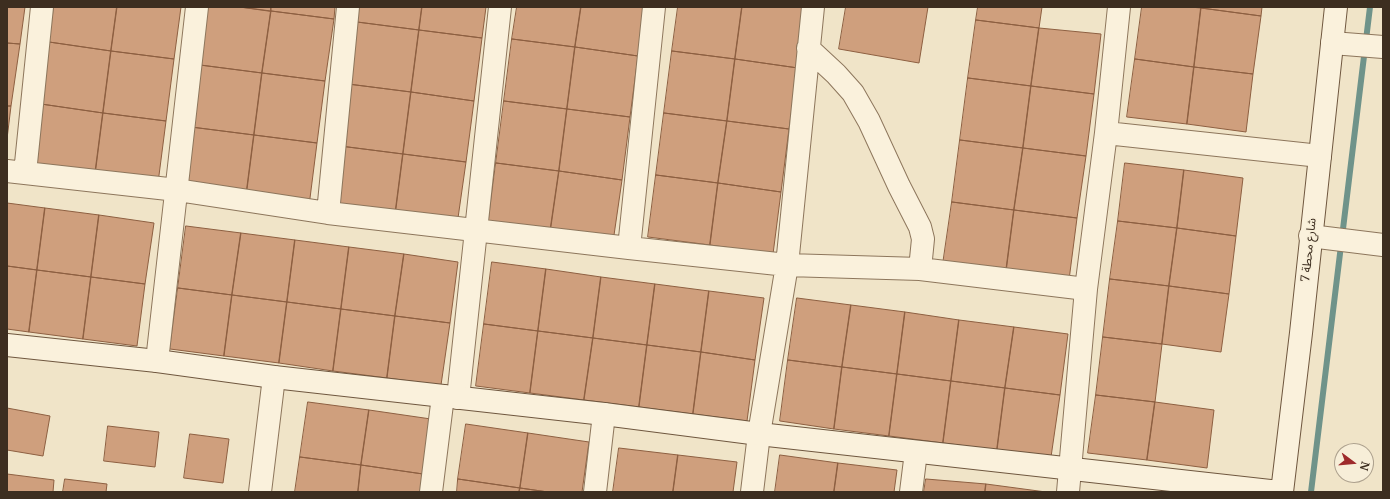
<!DOCTYPE html>
<meta charset="utf-8">
<style>
body{margin:0}
#map{position:relative;width:1390px;height:499px;overflow:hidden;background:#f0e4c8;font-family:Merriweather,serif}
canvas{display:block}
.frame{position:absolute;inset:0;border:8px solid #3d2e20;pointer-events:none}
.north{position:absolute;left:1334px;top:443px;width:40px;height:40px;box-sizing:border-box;background:#f7eed8;border:1px solid #ada18e;border-radius:50%;rotate:106deg;font-size:11px;font-weight:700;line-height:16px;text-align:center;color:#3d2e20}
.north::after{content:'';display:block;margin:auto;width:14px;height:18px;background:#9e2a2b;clip-path:polygon(50% 0,100% 100%,50% 72%,0 100%)}
</style>
<div id="map">
<canvas width="1390" height="499"></canvas>
<div class="frame"></div>
<div class="north">N</div>
</div>
<script>
const c = document.querySelector('canvas').getContext('2d');
c.lineJoin = 'round';
function stroke(path, color, width, dash) {
  c.strokeStyle = color;
  c.lineWidth = width;
  c.lineCap = dash ? 'butt' : 'round';
  c.setLineDash(dash || []);
  c.stroke(path);
}
function fillPath(path, color) {
  c.fillStyle = color;
  c.fill(path, 'evenodd');
}
function write(font, color, halo, rows, align = 'center') {
  c.font = font + ' Merriweather,"Noto Sans Arabic",serif';
  c.lineWidth = 3;
  c.setLineDash([]);
  c.textBaseline = 'middle';
  c.strokeStyle = halo;
  c.fillStyle = color;
  for (const [text, x, y, turn = 0] of rows) {
    c.save();
    c.translate(x, y);
    c.rotate((+turn || 0) * Math.PI / 180);
    c.textAlign = isNaN(turn) ? turn : align;
    if (halo) c.strokeText(text, 0, 0);
    c.fillText(text, 0, 0);
    c.restore();
  }
}
stroke(new Path2D(`
 M1311,492L1370,7`), '#6f938a', 6);
const building = new Path2D(`
 M7,7H25L20,44L7,43Z
 M54,7H117L111,51L49,42Z
 M117,7H181L174,59L111,51Z
 M207,7H240L271,11L262,73L200,65Z
 M240,7H271V11Z
 M271,7H335L334,19L271,11Z
 M359,7H422L419,30L357,22Z
 M422,7H486L482,38L419,30Z
 M517,7H581L575,47L512,39Z
 M581,7H645L638,56L575,47Z
 M678,7H742L735,59L672,51Z
 M742,7H806L798,68L735,59Z
 M846,7H928L919,63L839,49Z
 M978,7H1042L1039,28L976,20Z
 M1142,7H1190L1201,8L1194,67L1135,59Z
 M1201,7H1262L1261,16L1201,8Z
 M1201,8L1261,16L1253,74L1194,67Z
 M271,11L334,19L325,81L262,73Z
 M976,20L1039,28L1031,86L968,78Z
 M357,22L419,30L411,92L348,84Z
 M1039,28L1101,34L1094,94L1031,86Z
 M419,30L482,38L474,101L411,92Z
 M512,39L575,47L567,109L504,101Z
 M49,42L111,51L103,113L41,104Z
 M7,43L20,44L11,106H7Z
 M575,47L638,56L630,117L567,109Z
 M111,51L174,59L166,121L103,113Z
 M672,51L735,59L727,121L664,113Z
 M735,59L798,68L789,129L727,121Z
 M1135,59L1194,67L1187,124L1127,117Z
 M200,65L262,73L254,135L191,127Z
 M1194,67L1253,74L1246,132L1187,124Z
 M262,73L325,81L317,143L254,135Z
 M968,78L1031,86L1023,148L960,140Z
 M348,84L411,92L403,154L340,146Z
 M1031,86L1094,94L1086,156L1023,148Z
 M411,92L474,101L466,162L403,154Z
 M504,101L567,109L559,171L496,163Z
 M41,104L103,113L95,175L32,167Z
 M7,106H11L7,139Z
 M567,109L630,117L622,180L559,171Z
 M103,113L166,121L158,183L95,175Z
 M664,113L727,121L718,183L656,175Z
 M727,121L789,129L781,192L718,183Z
 M191,127L254,135L246,197L183,189Z
 M254,135L317,143L309,206L246,197Z
 M960,140L1023,148L1014,210L952,202Z
 M340,146L403,154L395,216L332,208Z
 M1023,148L1086,156L1077,218L1014,210Z
 M403,154L466,162L457,225L395,216Z
 M496,163L559,171L550,233L488,225Z
 M1125,163L1184,170L1177,228L1118,221Z
 M1184,170L1243,178L1236,236L1177,228Z
 M559,171L622,180L613,242L550,233Z
 M656,175L718,183L710,245L648,237Z
 M718,183L781,192L773,254L710,245Z
 M952,202L1014,210L1006,272L943,264Z
 M7,203L45,208L37,270L7,266Z
 M45,208L99,215L91,277L37,270Z
 M1014,210L1077,218L1069,280L1006,272Z
 M99,215L154,223L145,284L91,277Z
 M1118,221L1177,228L1169,286L1110,279Z
 M186,226L241,233L232,295L178,288Z
 M1177,228L1236,236L1229,294L1169,286Z
 M241,233L295,240L287,302L232,295Z
 M295,240L349,247L341,309L287,302Z
 M349,247L404,254L395,316L341,309Z
 M404,254L458,262L450,323L395,316Z
 M492,262L546,269L538,331L484,324Z
 M7,266L37,270L29,332L7,329Z
 M546,269L601,277L593,338L538,331Z
 M37,270L91,277L83,339L29,332Z
 M91,277L145,284L137,346L83,339Z
 M601,277L655,284L647,345L593,338Z
 M1110,279L1169,286L1162,344L1103,337Z
 M655,284L709,291L701,352L647,345Z
 M1169,286L1229,294L1221,352L1162,344Z
 M178,288L232,295L224,356L170,349Z
 M709,291L764,298L755,360L701,352Z
 M232,295L287,302L279,363L224,356Z
 M797,298L851,305L842,367L788,360Z
 M287,302L341,309L333,371L279,363Z
 M851,305L905,312L897,374L842,367Z
 M341,309L395,316L387,378L333,371Z
 M905,312L959,320L951,381L897,374Z
 M395,316L450,323L441,385L387,378Z
 M959,320L1014,327L1005,388L951,381Z
 M484,324L538,331L530,393L476,386Z
 M1014,327L1068,334L1060,395L1005,388Z
 M538,331L593,338L584,400L530,393Z
 M1103,337L1162,344L1155,402L1096,395Z
 M593,338L647,345L639,407L584,400Z
 M647,345L701,352L693,414L639,407Z
 M701,352L755,360L747,421L693,414Z
 M788,360L842,367L834,429L780,421Z
 M842,367L897,374L889,436L834,429Z
 M897,374L951,381L943,443L889,436Z
 M951,381L1005,388L997,450L943,443Z
 M1005,388L1060,395L1051,457L997,450Z
 M1096,395L1155,402L1147,460L1088,453Z
 M308,402L369,410L361,465L300,457Z
 M1155,402L1214,410L1207,468L1147,460Z
 M7,408L50,416L43,456L7,450Z
 M369,410L431,419L423,474L361,465Z
 M466,424L528,433L520,488L458,479Z
 M108,426L159,432L155,467L104,461Z
 M528,433L589,442L582,492H548L520,488Z
 M190,434L229,439L223,483L184,478Z
 M619,448L678,455L673,492H613Z
 M678,455L737,462L733,492H673Z
 M780,455L838,463L834,492H775Z
 M300,457L361,465L358,492H295Z
 M838,463L897,470L894,492H834Z
 M361,465L423,474L420,492H358Z
 M7,474L54,480L53,492H7Z
 M65,479L107,484L106,492H63Z
 M458,479L520,488L519,492H457Z
 M926,479L986,484L985,492H924Z
 M986,484L1046,492H985Z
 M520,488L548,492H519Z`);
fillPath(building, '#cf9f7d');
stroke(building, '#8d5f41', 1);
const street = new Path2D(`
 M1332,43L1383,47
 M808,48L836,74L853,93L869,121L899,186L920,227L923,239L920,269
 M1106,133L1320,156
 M7,171L177,190L328,213L629,248L787,265L920,269L1086,289
 M25,173L42,7
 M328,213L348,7
 M1310,236L1383,245
 M629,248L654,7
 M157,361L197,7
 M458,398L500,7
 M260,492L274,377
 M431,492L443,396
 M595,492L604,414
 M752,492L759,434L787,265L813,7
 M911,492L916,452
 M1068,492L1086,289L1106,133L1119,7`);
const secondary = new Path2D(`
 M7,345L157,361L274,377L604,414L759,434L1279,492
 M1282,492L1301,333L1336,7`);
stroke(street, '#8d765c', 24);
stroke(secondary, '#6f573f', 24);
stroke(street, '#faf1dc', 22);
stroke(secondary, '#faf1dc', 22);
write('12px', '#3d2e20', '#f7eed8', [
 ["شارع محطة 7",1309,250,-84]
]);
</script>
